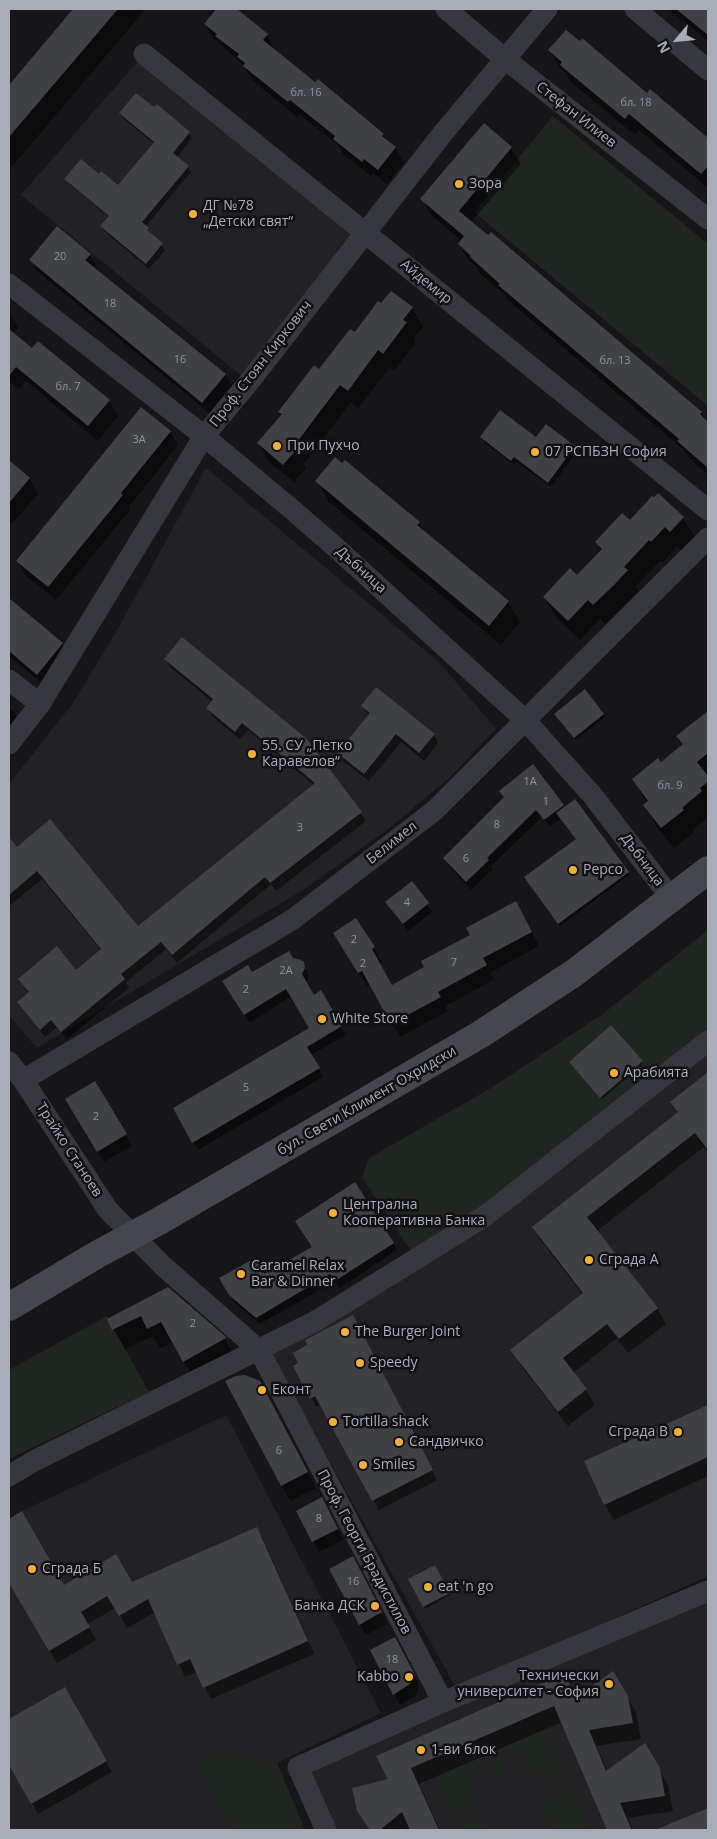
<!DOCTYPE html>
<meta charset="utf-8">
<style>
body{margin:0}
#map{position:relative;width:717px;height:1839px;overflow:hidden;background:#161618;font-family:"Open Sans",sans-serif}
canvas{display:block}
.frame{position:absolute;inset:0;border:10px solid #a8adb8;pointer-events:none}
.north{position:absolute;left:652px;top:15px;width:50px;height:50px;-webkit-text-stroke:4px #111113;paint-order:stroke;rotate:242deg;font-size:14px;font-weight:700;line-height:20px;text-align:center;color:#a8adb8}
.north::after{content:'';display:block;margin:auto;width:18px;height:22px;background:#a8adb8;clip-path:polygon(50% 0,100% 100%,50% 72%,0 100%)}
</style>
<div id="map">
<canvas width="717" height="1839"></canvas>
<div class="frame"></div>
<div class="north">N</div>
</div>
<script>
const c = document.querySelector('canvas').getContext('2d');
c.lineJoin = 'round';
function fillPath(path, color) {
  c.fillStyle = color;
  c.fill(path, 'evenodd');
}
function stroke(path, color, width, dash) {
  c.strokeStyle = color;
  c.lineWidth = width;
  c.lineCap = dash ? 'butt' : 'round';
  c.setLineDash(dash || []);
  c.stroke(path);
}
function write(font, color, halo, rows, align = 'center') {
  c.font = font + ' "Open Sans",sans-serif';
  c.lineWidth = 5;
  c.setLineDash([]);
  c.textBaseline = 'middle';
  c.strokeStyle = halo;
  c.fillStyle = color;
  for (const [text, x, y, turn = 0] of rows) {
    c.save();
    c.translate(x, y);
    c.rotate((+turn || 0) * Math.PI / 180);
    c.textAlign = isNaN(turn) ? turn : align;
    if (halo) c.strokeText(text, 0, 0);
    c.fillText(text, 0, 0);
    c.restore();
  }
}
fillPath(new Path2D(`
 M144,54L365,232L249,382L21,195Z
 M206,468L439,662L496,729L448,779L387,830L305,889L37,1048L9,1016V784L73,703L116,632Z
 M708,1052V1576L457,1690L269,1353Z
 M226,1415L381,1713L277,1763L305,1830H9V1519L22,1511Z
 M708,1599V1830H337L310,1769Z`), '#222225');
fillPath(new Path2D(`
 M553,116L708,244V406L474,212Z
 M708,930V1041L416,1259L362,1177L369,1158L491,1088L604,1013Z
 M107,1316L149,1392L9,1459V1370Z
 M542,1725L563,1772L542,1781L540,1777L526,1771L520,1755L506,1749L503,1742Z
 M488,1746L494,1750L506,1775L500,1773L497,1779L487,1755Z
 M215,1752L277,1763L305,1830H235L195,1765Z
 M471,1755L476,1765L470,1776L477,1792L472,1806L473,1810L453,1819L432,1772Z
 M567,1781L589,1830H546L550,1824L543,1808L548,1794L547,1790Z
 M477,1818L478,1822L493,1828L494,1830H457L456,1827Z`), '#1e261f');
fillPath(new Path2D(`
 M75,9H146L9,170V86Z
 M214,9H227L267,35L275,51L316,84L318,80L383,134L388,143L395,148L404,163L387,184L373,173L371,176L343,154L338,145L299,114L297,117L253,81L243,65L214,39L205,24L211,17L209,14Z
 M668,9H708V41Z
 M550,51L647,95L650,91L708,140V188L639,130L635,135L571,82L566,73L559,67Z
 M157,106L189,133L192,138L177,157L188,167L191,172L145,227L165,250L149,269L104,231L101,226L109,217L69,184L66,179L99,175L118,187L154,144L124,119L121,114L154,109Z
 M485,125L511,148L521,164L471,222L701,413L708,423V475L688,457L684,450L509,301L505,295L480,274L477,267L468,260L459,244L462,241L431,215L422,199Z
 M90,255L96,265L93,268L226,375L232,386L209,413L37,271L31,260Z
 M412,308L423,327L414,338L416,342L394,371L389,368L358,408L351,402L304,464L306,468L294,482L269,462L259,444L282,416L280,412L320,371Z
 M9,312L18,328L13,334L32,350L109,401L118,416L98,441L26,381L19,389L9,381Z
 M170,431L178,445L129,507L130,510L56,600L26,576L18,562Z
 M482,438L536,439L574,447L577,452L551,487L517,462L515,465L485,443Z
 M9,462L29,478L38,494L12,524L9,522Z
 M317,481L419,523L425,533L508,602L520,622L501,645L328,501Z
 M683,518L695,537L682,551L677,546L663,562L661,560L636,586L638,591L605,624L600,619L580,640L556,617L544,597L577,577L602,551L596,542L630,522Z
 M9,600L62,644L68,654L44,685L9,656Z
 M166,659L305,739L366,821L276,891L271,884L177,963L166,949L126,982L129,988L67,1039L57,1027L45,1037L18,1002L29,994L19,979L76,971L101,950L42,879L9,906V839L16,849L137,928L314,785L248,730L240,739L212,716L208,708L213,702L170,667Z
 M585,691L605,717L576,740L557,716Z
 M362,706L434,735L438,743L424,761L401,742L369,781L343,761L339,753L369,716Z
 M9,707L14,712L20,722L9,735Z
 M708,712V817L693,829L695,832L674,848L657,827L645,806L647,803L633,780L661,764L683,746L678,736Z
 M505,798L563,806L564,808L575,800L629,875L560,926L526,877L578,839L561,818L550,827L542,817L491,866L493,869L471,890L449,866L444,858Z
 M412,883L432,912L408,931L387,902Z
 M523,916L539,946L490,973L494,980L445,1006L448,1011L400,1037L371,984L367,986L342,947L356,920L382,962L378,964L391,986Z
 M292,959L303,963L309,977L306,983L313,996L321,992L346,1035L311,1055L323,1077L198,1150L174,1109L311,1029L292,996L250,1023L229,990L252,974Z
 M642,1061L643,1064L602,1099L572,1064Z
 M708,1073V1153L704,1147L597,1231L657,1308L666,1324L628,1353L617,1338L573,1373L586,1390L595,1405L568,1426L521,1366L512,1350L583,1295L542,1242L533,1227L678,1114L672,1102Z
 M94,1083L132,1146L104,1162L66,1099Z
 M393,1243L397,1250L340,1288L335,1281L260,1324L234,1302L221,1279L264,1276Z
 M168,1289L225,1339L236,1359L196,1382L173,1342L160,1348L153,1336L125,1349L113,1329Z
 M357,1326L437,1480L379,1510L322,1404L316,1407L311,1398Z
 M236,1377L252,1378L259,1382L316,1488L290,1501L227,1382Z
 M708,1406V1476L614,1520L605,1505L586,1462Z
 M328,1510L343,1540L319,1552L297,1512Z
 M22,1513L64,1586L131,1583L256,1528L264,1541L314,1654L211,1699L197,1672L185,1677L155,1612L127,1628L116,1608L87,1624L96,1640L57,1663L9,1581V1520Z
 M435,1566L450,1595L425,1609L410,1580Z
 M358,1569L387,1624L366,1635L360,1624Z
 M401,1649L419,1685L416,1695L400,1705L394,1694Z
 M613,1673L636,1712L641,1739L596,1746L608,1772L644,1745L668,1785L673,1811L628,1818L633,1830H609L562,1722L419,1784L440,1830H412L411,1828L408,1830H370L358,1810L390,1780L565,1675L577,1699Z
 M64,1689L112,1772L38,1814L9,1762V1720Z
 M708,1809V1830H658Z`), '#0007');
fillPath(new Path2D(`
 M73,9H118L9,137V85Z
 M216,9H237L268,34L263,40L315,82L318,79L384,134L382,136L396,147L378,170L364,159L362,162L333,139L335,136L290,100L288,102L243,66L245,63L237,57L239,54L215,36L217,34L204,24Z
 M676,9H708V35Z
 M566,30L580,41L582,38L647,93L650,89L708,138V166L701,174L629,114L625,119L560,65L562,62L548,50Z
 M136,93L154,107L157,104L190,132L173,153L189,166L142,222L149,228L147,230L163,243L146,264L100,226L109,216L64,179L81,159L99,174L101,171L118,185L154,142L119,113Z
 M484,123L512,147L459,211L488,235L491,232L702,412L700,414L708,422V468L677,441L679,439L498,285L500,284L470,257L471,256L458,244L464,236L420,199Z
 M57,226L91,254L85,260L226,374L202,403L29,260Z
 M391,291L413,307L403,320L407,322L383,354L378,350L348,391L340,385L294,446L297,449L283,465L257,443L282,414L278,412L314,365L319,369L350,329L355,332L378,301L381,303Z
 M9,329L32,348L38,341L110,400L88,426L16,367L9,376Z
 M141,407L171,431L121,493L123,495L48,587L16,561Z
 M500,410L536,437L546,424L575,446L548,483L514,457L511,461L480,437Z
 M335,457L342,463L345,460L420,522L417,525L509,601L489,626L315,481Z
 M9,460L30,478L9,503Z
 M658,493L684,517L670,532L665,527L651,542L649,540L624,567L628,570L614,585L593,605L588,600L568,621L543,597L570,568L577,575L602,549L595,542L622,513L630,520L652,496L654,497Z
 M9,598L63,643L37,675L9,651Z
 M182,637L306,738L362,812L270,883L265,877L172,955L161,942L121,974L125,979L61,1032L51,1020L40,1030L17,1002L29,992L18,979L57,946L76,970L101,949L37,871L9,895V837L17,847L50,819L138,926L315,783L242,723L235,732L206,708L213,699L164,659Z
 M376,687L435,734L419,753L396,734L364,774L337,753L370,713L361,706Z
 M585,689L604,714L574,738L554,714Z
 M708,711V753L697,762L708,776V782L700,788L702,791L682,808L684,810L661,828L643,805L648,801L632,779L658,758L661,762L683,744L676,736Z
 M533,764L564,805L544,820L536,810L487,858L489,860L466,882L443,858L504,797L499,791Z
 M575,799L629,872L558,924L524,877L576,839L556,813Z
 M412,881L429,903L403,924L385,902Z
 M516,901L532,932L483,958L487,965L438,992L441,997L391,1024L362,971L358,973L333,933L356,918L375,947L372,949L392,985L424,967L421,961L470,935L466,928Z
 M289,951L293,958L299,959L304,962L305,968L302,974L314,995L321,990L342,1026L307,1047L320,1068L192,1143L173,1108L309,1028L286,989L244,1015L222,981L248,965L252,972Z
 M611,1025L643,1061L600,1098L569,1062Z
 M708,1072V1150L695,1133L587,1217L658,1308L619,1339L607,1324L563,1358L587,1389L558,1412L510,1350L583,1293L532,1227L678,1112L670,1102Z
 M95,1081L127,1134L97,1152L65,1099Z
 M355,1182L394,1243L335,1281L330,1274L256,1318L229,1295L219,1278L255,1258L264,1274L312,1247L295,1221Z
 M168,1287L225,1336L226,1338L183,1362L161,1322L147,1329L141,1316L112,1330L107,1319Z
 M353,1315L433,1470L372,1501L315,1396L310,1399L293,1366L298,1363L293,1353L307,1345L305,1340Z
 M245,1375L260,1381L308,1472L281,1486L225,1381L236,1376Z
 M708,1405V1457L604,1505L584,1461Z
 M322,1497L338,1529L312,1542L296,1511Z
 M22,1511L64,1585L116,1554L132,1582L257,1527L308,1641L203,1688L190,1659L177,1665L148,1599L119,1616L107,1596L81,1612L90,1627L49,1651L9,1583V1519Z
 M353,1556L382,1612L359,1625L329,1569Z
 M435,1565L450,1593L423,1607L408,1579Z
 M395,1637L414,1673L410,1684L393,1695L370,1650Z
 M613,1671L628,1696L633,1723L589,1730L606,1771L645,1743L660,1768L665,1796L620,1803L632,1830H607L554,1706L411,1768L439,1830H410L402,1812L380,1830H370L357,1811L352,1788L388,1779L376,1756L565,1673L575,1698Z
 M65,1687L107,1761L31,1804L9,1765V1719Z
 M708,1808V1830H655Z`), '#404145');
stroke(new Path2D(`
 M446,9L505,59L708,219
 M635,9L708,70
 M144,54L708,510
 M9,284L204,436L289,507L333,545L525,720L593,796L672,899
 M9,680L40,704
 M9,744L40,704L204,436L249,382L443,133L547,9
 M9,1062L23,1080L108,1210L163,1266L259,1350L443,1702
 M23,1080L292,920L434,811L708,538
 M9,1476L34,1461L314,1322L416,1259L485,1216L708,1041
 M326,1830L298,1767L443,1702L708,1591`), '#37383d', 21);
stroke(new Path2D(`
 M9,1307L98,1254L161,1220L481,1034L574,973L708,870`), '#45474d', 28);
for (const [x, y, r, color] of [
 [459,184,5,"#f2b134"],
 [193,214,5,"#f2b134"],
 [277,446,5,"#f2b134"],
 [535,452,5,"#f2b134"],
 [252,754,5,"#f2b134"],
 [573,870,5,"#f2b134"],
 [322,1019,5,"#f2b134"],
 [614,1073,5,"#f2b134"],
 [333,1213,5,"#f2b134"],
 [589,1260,5,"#f2b134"],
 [241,1274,5,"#f2b134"],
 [345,1332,5,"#f2b134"],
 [360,1363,5,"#f2b134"],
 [262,1390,5,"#f2b134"],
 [333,1422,5,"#f2b134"],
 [678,1432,5,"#f2b134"],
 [399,1442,5,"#f2b134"],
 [363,1465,5,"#f2b134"],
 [32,1569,5,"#f2b134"],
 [428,1587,5,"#f2b134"],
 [375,1606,5,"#f2b134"],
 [409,1677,5,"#f2b134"],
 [609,1684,5,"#f2b134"],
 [421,1750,5,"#f2b134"]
]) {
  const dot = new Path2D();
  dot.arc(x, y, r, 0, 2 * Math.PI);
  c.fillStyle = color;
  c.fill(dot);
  stroke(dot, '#111113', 2);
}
write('11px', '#8e929b', null, [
 ["бл. 16",306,93],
 ["бл. 18",636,103],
 ["20",60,257],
 ["18",110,304],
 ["16",180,360],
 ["бл. 13",615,361],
 ["бл. 7",68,387],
 ["3А",139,440],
 ["1А",530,782],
 ["бл. 9",670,786],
 ["1",546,802],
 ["8",497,825],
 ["3",300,828],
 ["6",466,859],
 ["4",407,903],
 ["2",354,940],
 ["7",454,963],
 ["2",363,964],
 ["2А",286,971],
 ["2",246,990],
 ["5",246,1088],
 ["2",96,1117],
 ["2",193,1324],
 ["6",279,1451],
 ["8",319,1519],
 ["16",353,1582],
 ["18",392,1660]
]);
write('14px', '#a8adb8', '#111113', [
 ["Стефан Илиев",576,115,38],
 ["Айдемир",426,282,39],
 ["Проф. Стоян Киркович",261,364,-52],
 ["Дъбница",361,570,42],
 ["Белимел",392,843,-38],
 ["Дъбница",642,860,53],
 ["бул. Свети Климент Охридски",367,1101,-30],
 ["Трайко Станоев",69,1150,57],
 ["Проф. Георги Брадистилов",364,1552,62]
]);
write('14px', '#a8adb8', '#111113', [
 ["Зора",469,184],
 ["ДГ №78",203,206],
 ["„Детски свят“",203,222],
 ["При Пухчо",287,446],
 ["07 РСПБЗН София",545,452],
 ["55. СУ „Петко",262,746],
 ["Каравелов“",262,762],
 ["Pepco",583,870],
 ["White Store",332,1019],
 ["Арабията",624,1073],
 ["Централна",343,1205],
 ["Кооперативна Банка",343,1221],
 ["Сграда А",599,1260],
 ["Caramel Relax",251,1266],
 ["Bar & Dinner",251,1282],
 ["The Burger Joint",355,1332],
 ["Speedy",370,1363],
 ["Еконт",272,1390],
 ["Tortilla shack",343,1422],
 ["Сграда В",668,1432,"right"],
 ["Сандвичко",409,1442],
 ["Smiles",373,1465],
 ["Сграда Б",42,1569],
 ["eat 'n go",438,1587],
 ["Банка ДСК",365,1606,"right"],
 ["Технически",599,1676,"right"],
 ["университет - София",599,1692,"right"],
 ["Kabbo",399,1677,"right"],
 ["1-ви блок",431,1750]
], 'left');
</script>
